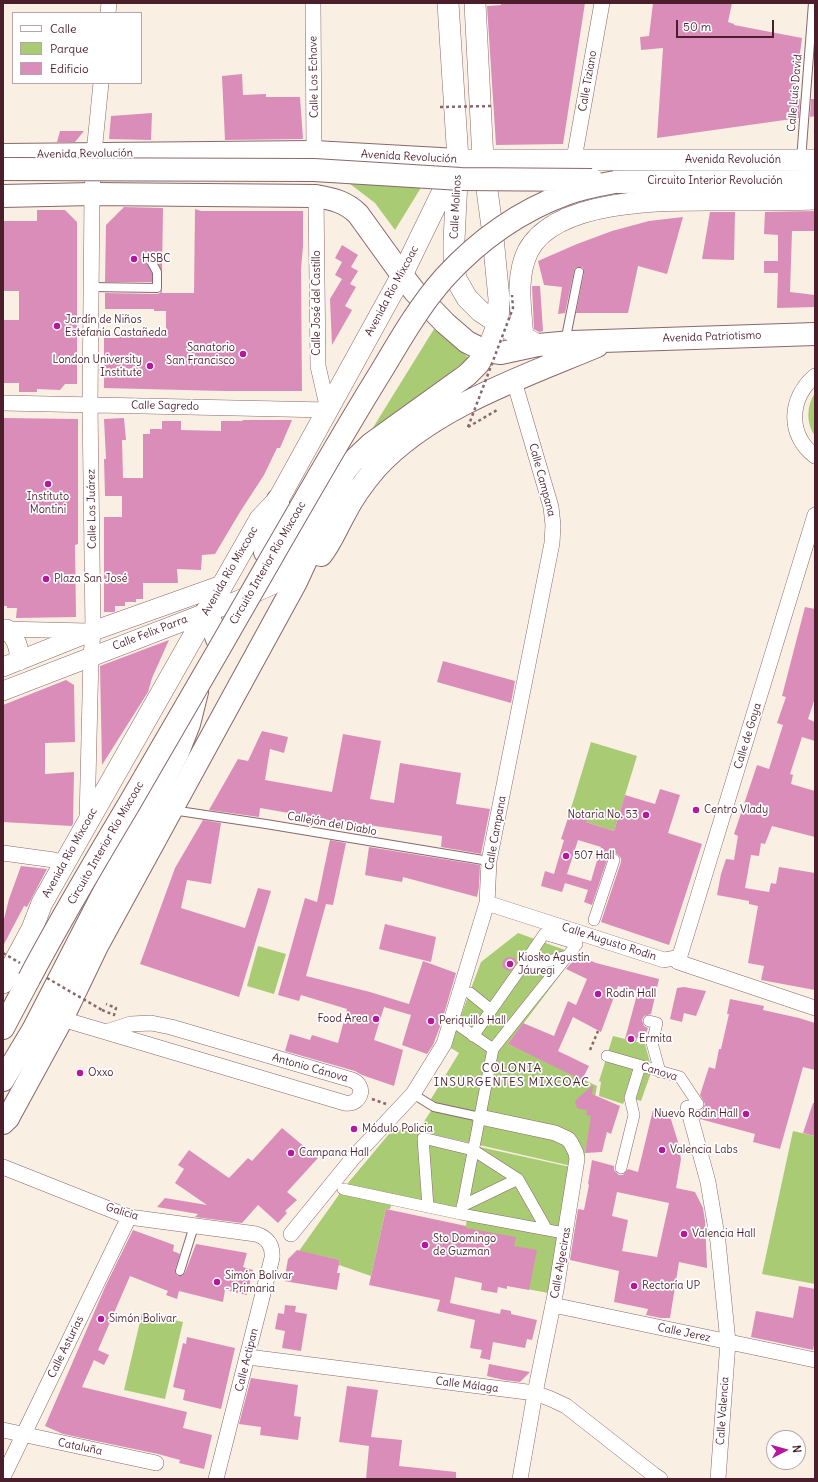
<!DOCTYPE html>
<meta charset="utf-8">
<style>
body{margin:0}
#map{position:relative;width:818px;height:1482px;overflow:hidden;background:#faefe3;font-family:Delius,sans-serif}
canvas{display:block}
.frame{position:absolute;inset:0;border:4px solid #4a1f2b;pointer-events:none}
.legend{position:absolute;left:12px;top:12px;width:130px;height:72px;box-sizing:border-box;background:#fff;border:1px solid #b7a5aa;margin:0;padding:5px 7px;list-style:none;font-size:12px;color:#4a1f2b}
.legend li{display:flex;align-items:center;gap:8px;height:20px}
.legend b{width:20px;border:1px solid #b7a5aa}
.north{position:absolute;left:766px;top:1430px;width:40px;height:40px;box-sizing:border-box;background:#fff;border:1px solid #b7a5aa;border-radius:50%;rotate:84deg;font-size:11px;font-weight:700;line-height:16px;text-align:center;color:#4a1f2b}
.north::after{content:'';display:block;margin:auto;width:14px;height:18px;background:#b5179e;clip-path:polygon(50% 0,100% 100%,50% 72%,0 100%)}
.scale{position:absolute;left:676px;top:20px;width:98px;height:18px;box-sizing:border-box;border:2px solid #4a1f2b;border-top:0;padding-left:5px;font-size:12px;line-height:14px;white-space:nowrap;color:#4a1f2b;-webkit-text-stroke:3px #fff;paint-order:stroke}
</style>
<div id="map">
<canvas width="818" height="1482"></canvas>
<div class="frame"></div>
<ul class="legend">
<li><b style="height:5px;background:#fff"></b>Calle</li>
<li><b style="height:11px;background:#a9cb74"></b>Parque</li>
<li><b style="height:11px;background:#da8db8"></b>Edificio</li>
</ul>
<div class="north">N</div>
<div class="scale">50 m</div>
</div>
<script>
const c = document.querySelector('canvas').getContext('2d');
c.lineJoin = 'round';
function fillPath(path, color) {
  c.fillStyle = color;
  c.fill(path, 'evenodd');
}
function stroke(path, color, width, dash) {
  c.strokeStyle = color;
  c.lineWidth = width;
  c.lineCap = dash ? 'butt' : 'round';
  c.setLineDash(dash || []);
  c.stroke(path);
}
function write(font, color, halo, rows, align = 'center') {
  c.font = font + ' Delius,sans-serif';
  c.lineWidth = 3.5;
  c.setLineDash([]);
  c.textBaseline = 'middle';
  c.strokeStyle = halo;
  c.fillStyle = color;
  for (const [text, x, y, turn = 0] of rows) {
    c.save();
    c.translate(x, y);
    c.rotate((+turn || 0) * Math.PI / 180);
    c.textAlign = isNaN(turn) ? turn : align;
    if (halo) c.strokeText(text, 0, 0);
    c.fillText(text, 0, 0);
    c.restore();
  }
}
fillPath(new Path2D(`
 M350,184L422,186L395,230L375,203Z
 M434,329L469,358L366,439Z
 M815,393V436C806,424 806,406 815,393Z
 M591,742L637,756L614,831L586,822V820L569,815Z
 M518,933L576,954L508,1044L597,1086L582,1170L580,1168L418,1131L436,1103L431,1099L459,1053L449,1047L481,962Z
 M258,946L286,954L274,994L247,986Z
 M613,1036L645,1044L652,1070L641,1101L631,1098L640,1066L607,1055Z
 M607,1056L640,1066L623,1104L599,1096L601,1082L599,1081Z
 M394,1128L575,1168L554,1294L510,1286L459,1262L468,1214L394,1198L390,1209H386L371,1276L339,1265L340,1260L299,1251L343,1189Z
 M793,1131L815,1136V1284L762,1274Z
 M142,1313L183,1322L165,1399L124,1390Z`), '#a9cb74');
fillPath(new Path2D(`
 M501,3H585L563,144L496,145L487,6L501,5Z
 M653,3H732L728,22L734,24V25L802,38L794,99H800L799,118L657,138L663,48L641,50L640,37L649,36Z
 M242,74L243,95L266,94V97H300L303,139L225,140L222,76Z
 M811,99H815V116L810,117Z
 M152,113L151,140L109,139L111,116Z
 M60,131H84L75,142H57Z
 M124,207L163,208L162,273L156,258L152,256H148L146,261L152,273V282H105L106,225Z
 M195,209L201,211H303V246L301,269L302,391H223L104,388V338H118V333H166V311H154V309H105V293L157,294L160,293L162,289V293H194Z
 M37,210H65L77,222V384H65L60,390L37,389V392H19V383H3V320H19V291H3V221H37Z
 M815,211V231H792L790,292L815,295V307L777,308L778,273H764V261H778V235L764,234L765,212Z
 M710,212H735L734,260L702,259Z
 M683,217L667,274L638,266L628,313H576L584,273L583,268L580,267L575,268L574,271L565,313L558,314L562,287L544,285L538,261L577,244L612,231L649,221Z
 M342,245L358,255L351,267L358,271L350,284L356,287L345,306L352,310L332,345L330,299L342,279L335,275L342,262L335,258Z
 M532,286H540L543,331L539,332L534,329Z
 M3,418L78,419V544L75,545L76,617L16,618L17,608H7V606H3Z
 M124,418L126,440H122L123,478H143V434H150V429H162V421H181V430L221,431V421H243L242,420H292L280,448H277L264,475L240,512L215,554L202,555L201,570L177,569L178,583H143V599H136V602H125V606H115V611L114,612H104V517H122V496H105L104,459H106L104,419Z
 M805,607L815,609V698L808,719L815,722V741L802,737L790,774L793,775L791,784L815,791V837L772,826L765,844L761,843L759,856L751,855L745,888L769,892L771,883L776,884L779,867L815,873V990L761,980L764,966L748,963L758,906L749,904V901L717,895L721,874L726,859L734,860L738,836L734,834L757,765L769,769L783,725L777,723L786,697L782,696Z
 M169,640L152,678L148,692L102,765L100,666Z
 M443,661L515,681L511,703L437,682Z
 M66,680L74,685L75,742L45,743V774L74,772L73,823L72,826L3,822V705Z
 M262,731L288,737L284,753L270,749L265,780L332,792L343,734L381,741L370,799L394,803L400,763L461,773L456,804L490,809L481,854L441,847L442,836L335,820V821L260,808L259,817L209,810L238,759L248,761Z
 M660,789L680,795L668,833L702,844L669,945L601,922L621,862V858L617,854L612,853L608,857L592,905L584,902L588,890L565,883L562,892L541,886L545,871L554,874L564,840L561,839L569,815L587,820L586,822L614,831L625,795L655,804ZM578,840L601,847L591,881L567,874Z
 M203,820L221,823L211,884L187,880L181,908L245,928L258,888L271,891L239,997L140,964L175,868Z
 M330,840L346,843L333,905L326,904L306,976L370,992L409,1004L423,961L456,973L441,1024L433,1045L427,1054L402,1045L411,1015L384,1007L374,1040L403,1050L394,1086L362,1075L355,1071L285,1051L290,1034L310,1040L312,1035L338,1043L347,1009L301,995L299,1001L278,995L305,898L317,902Z
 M369,847L480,865L479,887L477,897L403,877L402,882L365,875Z
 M21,866L47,869L27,907L24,906L3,946V923L9,899Z
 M385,924L436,937L431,962L379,949Z
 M578,955L596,963L659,979L651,1014L644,1016L642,1020L644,1026L648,1028L644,1039L637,1038L636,1042L625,1039L638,991L618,986L601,1032L573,1017L558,1051L589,1066L582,1080L508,1044L523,1023L554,1036L568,1001L576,1005L587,979L566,969Z
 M508,957L514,958L517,961L510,971L506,970L502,966L503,960Z
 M684,987L706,991L696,1016L684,1013L682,1022L670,1019L677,988Z
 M730,999L764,1006L763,1010L799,1018L815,1023V1070L803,1067L780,1149L753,1142L755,1134L700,1119L698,1111L702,1110L705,1104L700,1095L709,1067L715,1069L719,1049H721L729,1014H727Z
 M593,1085L592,1094L620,1106L611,1134L607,1132L602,1152L585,1153L591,1116L586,1115L587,1110L579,1109L576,1106L575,1102L577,1099Z
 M813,1103H815V1136L803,1133Z
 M653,1110L669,1113L678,1142L681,1159L676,1188L695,1192L703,1208L705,1221L707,1268L679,1262L670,1318H661L646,1315L648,1309L614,1302L619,1271L570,1260L578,1209L584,1210L589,1185L588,1184L592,1160L614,1166V1170L619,1175H623L628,1169L638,1172ZM617,1192L669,1203L657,1257L622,1251L628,1220L612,1216Z
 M282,1128L318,1158L287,1192L297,1200L285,1211L287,1213L278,1223L258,1205L242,1223L195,1217L198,1214L157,1207L165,1198L207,1205L175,1183L184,1169L178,1165L189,1150L229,1178L248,1158L252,1161Z
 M386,1209L466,1226V1228L516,1237L514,1246L537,1250L529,1290L507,1286V1289L498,1287L497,1293L481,1290L482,1283L455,1277L450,1303L500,1314L501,1309L511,1311V1314L537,1320L532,1340L527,1339L525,1348L493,1342L490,1360L480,1358L482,1350L470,1348L475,1320L437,1311L440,1300L369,1285Z
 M133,1230L174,1245L173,1251L180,1254L175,1270L176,1274L178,1276H182L185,1273L196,1244L247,1253L243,1267L253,1270L247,1295L225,1290L223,1302L179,1291L177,1299L166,1295L168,1291L130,1276L98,1350L109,1355L104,1365L94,1360L82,1387L187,1412L183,1428L212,1435L204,1469L179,1463L180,1460L158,1454L63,1434L45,1426L106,1285Z
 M297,1250L340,1260L337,1273H340L337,1290L284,1281L288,1259Z
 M799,1286L815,1289V1341L813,1350L751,1337L756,1311L793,1318Z
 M285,1305L296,1306L295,1312L307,1314L301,1351L282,1348L285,1331L275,1329L278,1313L284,1314Z
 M187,1337L235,1348L221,1409L183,1400L185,1390L173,1387L183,1343L186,1344Z
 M489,1364L530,1372L520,1382L504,1380L487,1376Z
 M251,1378L298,1385L294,1416L301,1417L298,1440L260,1435L261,1427L239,1424Z
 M347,1386L378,1390L371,1437L402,1440L399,1466L456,1472V1479H366L369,1446L339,1442Z`), '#da8db8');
const service = new Path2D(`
 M801,160L813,3
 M91,287L157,288V272L151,261
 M565,342L579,272
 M172,810L266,824L489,861
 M413,1094L434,1107L480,1117
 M180,1271L194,1226`);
const pedestrian = new Path2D(`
 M594,920L614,860
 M470,993L491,1010
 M451,1020L493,1049
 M649,1021L657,1023L652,1043L660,1072
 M473,1036L521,968L567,956
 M607,1056L680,1077L698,1104
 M621,1168L634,1115L630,1098L640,1066
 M343,1189L461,1214L493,1049L577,944L544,934L521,968
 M462,1206L518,1179
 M428,1207L423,1138L473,1150L518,1179L547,1230
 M461,1214L564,1233`);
const minor = new Path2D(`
 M313,3L314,152
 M108,13L109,3
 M574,159L602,3
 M815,376C789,398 787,435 815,456
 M3,403L328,410L318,366L316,196
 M815,515L678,962L815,1008
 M3,629L88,631
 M87,821L91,656L93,631L90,404L92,194L94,153L101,83
 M3,853L54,860
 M487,903L664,960L680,957
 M62,1019L106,1032
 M151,1023L171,1027L352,1080C367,1086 361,1105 345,1103L106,1032L131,1024Z
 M688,1108L708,1182L718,1242L728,1342L718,1479
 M480,1117L555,1133L568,1139L571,1143L576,1153L577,1159L556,1290L535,1393L520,1479
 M3,1167L129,1217L256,1234C268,1238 273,1246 272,1258L216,1479
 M291,1234L353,1158L413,1094L444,1044L487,903L489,861L552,543L553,525L551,507L514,381
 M553,1305L815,1360
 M248,1357L535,1393L551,1399L566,1406L654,1475L660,1479
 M3,1430L156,1463
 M3,1477L129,1217`);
const tertiary = new Path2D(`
 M7,629C16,639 20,647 19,661
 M3,667L93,631L222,585
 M3,691L239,600L272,585L309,526L326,502`);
const secondary = new Path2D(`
 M448,3L458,160L454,241V265L456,279L467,298L480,311L498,323L534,343
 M475,3L483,160L492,227L499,299L498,323L490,344L486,351
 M458,160H815
 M523,338C521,310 515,277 528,251C557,196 674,200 727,200C756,200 786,200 815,199
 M3,983L32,929L42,903L260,519L278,500L402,275L456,164`);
const primary = new Path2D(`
 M3,155L314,152L458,160
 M3,196L92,194L316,196C333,199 346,202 358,214L402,275L415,292L445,323L467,342L477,347L486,351L501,353L538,345L572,342L815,334
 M321,555C331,543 337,527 345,513C353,497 364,482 376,468C431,408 523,377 597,346
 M8,1118L62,1019L97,946L296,582L321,528L326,502L345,471L353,461L371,444L467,375L478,364L486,351`);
const motorway = new Path2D(`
 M615,182L815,181
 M265,552L278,530V500
 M207,611L217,639
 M3,1028L29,979
 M3,1080L33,1030L105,890L178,752L189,724L197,692
 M3,1123L8,1118`);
stroke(service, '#88686b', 10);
stroke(pedestrian, '#88686b', 12);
stroke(minor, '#88686b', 16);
stroke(tertiary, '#88686b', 20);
stroke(secondary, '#88686b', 22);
stroke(primary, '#88686b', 24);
stroke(motorway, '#88686b', 24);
stroke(new Path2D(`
 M468,427L499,409
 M102,1010L114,1015L116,1008L106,1004
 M590,1050L598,1031
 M372,1099L386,1104`), '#88686b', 2.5, [3, 3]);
stroke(service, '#fff', 8);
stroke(pedestrian, '#fff', 11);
stroke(minor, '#fff', 15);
stroke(tertiary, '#fff', 19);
stroke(secondary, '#fff', 21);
stroke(primary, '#fff', 22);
stroke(motorway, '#fff', 22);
const motorwayBridge = new Path2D(`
 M3,169L314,170L461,179L592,180
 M29,979C60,920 94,863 128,806C177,722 225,639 273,555C309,493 344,431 382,370C401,338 420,305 445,277C478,241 520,211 566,194C582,188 599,185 615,182`);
stroke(motorwayBridge, '#88686b', 24, []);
stroke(new Path2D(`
 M440,107L492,106
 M468,427L513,308L512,295
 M3,953L20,963
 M47,978L102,1010`), '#88686b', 2.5, [3, 3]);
stroke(motorwayBridge, '#fff', 22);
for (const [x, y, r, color] of [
 [134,259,4,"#b5179e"],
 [57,326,4,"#b5179e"],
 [243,354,4,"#b5179e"],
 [150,366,4,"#b5179e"],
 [48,484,4,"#b5179e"],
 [46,579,4,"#b5179e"],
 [696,810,4,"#b5179e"],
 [646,815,4,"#b5179e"],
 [566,856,4,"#b5179e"],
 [510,964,4,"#b5179e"],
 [598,994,4,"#b5179e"],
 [376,1019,4,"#b5179e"],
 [431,1021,4,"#b5179e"],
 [631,1039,4,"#b5179e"],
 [80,1073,4,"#b5179e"],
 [746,1114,4,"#b5179e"],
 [354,1129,4,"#b5179e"],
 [662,1150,4,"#b5179e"],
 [291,1153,4,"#b5179e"],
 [684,1234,4,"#b5179e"],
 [425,1245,4,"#b5179e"],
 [217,1282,4,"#b5179e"],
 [634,1286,4,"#b5179e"],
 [101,1319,4,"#b5179e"]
]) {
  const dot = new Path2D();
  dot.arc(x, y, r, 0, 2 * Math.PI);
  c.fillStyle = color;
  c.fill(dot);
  stroke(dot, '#fff', 1.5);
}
write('11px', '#4a1f2b', '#fff', [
 ["Calle Los Echave",314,77,-91],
 ["Calle Tiziano",588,81,-80],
 ["Calle Luis David",795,93,-85],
 ["Avenida Revolución",85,154,-1],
 ["Avenida Revolución",409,157,3],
 ["Avenida Revolución",733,160],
 ["Circuito Interior Revolución",715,181],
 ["Calle Molinos",456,207,-87],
 ["Avenida Río Mixcoac",392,291,-62],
 ["Calle José del Castillo",317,303,-90],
 ["Avenida Patriotismo",712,337,-2],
 ["Calle Sagredo",165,406,1],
 ["Calle Campana",542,480,75],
 ["Calle Los Juárez",92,509,-91],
 ["Circuito Interior Río Mixcoac",268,563,-60],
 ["Avenida Río Mixcoac",230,571,-60],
 ["Calle Felix Parra",150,633,-21],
 ["Calle de Goya",748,736,-73],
 ["Callejón del Diablo",332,824,10],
 ["Calle Campana",496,833,-80],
 ["Circuito Interior Río Mixcoac",106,843,-60],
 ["Avenida Río Mixcoac",70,853,-61],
 ["Calle Augusto Rodin",609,942,18],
 ["Antonio Cánova",310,1068,16],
 ["Canova",659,1072,18],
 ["Galicia",122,1212,17],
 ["Calle Algeciras",561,1263,-80],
 ["Calle Jerez",684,1333,12],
 ["Calle Asturias",66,1347,-64],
 ["Calle Actipan",247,1360,-76],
 ["Calle Málaga",467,1385,7],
 ["Calle Valencia",723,1411,-86],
 ["Cataluña",80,1447,12]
]);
write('11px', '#4a1f2b', '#fff', [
 ["HSBC",142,259],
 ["Jardín de Niños",65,320],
 ["Estefanía Castañeda",65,333],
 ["Sanatorio",235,348,"right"],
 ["San Francisco",235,361,"right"],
 ["London University",142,360,"right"],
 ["Institute",142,373,"right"],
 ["Instituto",48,497,"center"],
 ["Montini",48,510,"center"],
 ["Plaza San José",54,579],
 ["Centro Vlady",704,810],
 ["Notaria No. 53",638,815,"right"],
 ["507 Hall",574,856],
 ["Kiosko Agustín",518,958],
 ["Jáuregi",518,971],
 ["Rodin Hall",606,994],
 ["Food Area",368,1019,"right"],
 ["Periquillo Hall",439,1021],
 ["Ermita",639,1039],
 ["Oxxo",88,1073],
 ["Nuevo Rodin Hall",738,1114,"right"],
 ["Módulo Policia",362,1129],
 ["Valencia Labs",670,1150],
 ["Campana Hall",299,1153],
 ["Valencia Hall",692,1234],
 ["Sto Domingo",433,1239],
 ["de Guzman",433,1252],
 ["Simón Bolivar",225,1276],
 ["- Primaria",225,1289],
 ["Rectoría UP",642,1286],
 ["Simón Bolivar",109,1319]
], 'left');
c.letterSpacing = '1px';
write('12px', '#4a1f2b', '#fff', [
 ["COLONIA",512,1069],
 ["INSURGENTES MIXCOAC",512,1083]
]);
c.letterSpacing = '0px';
</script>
